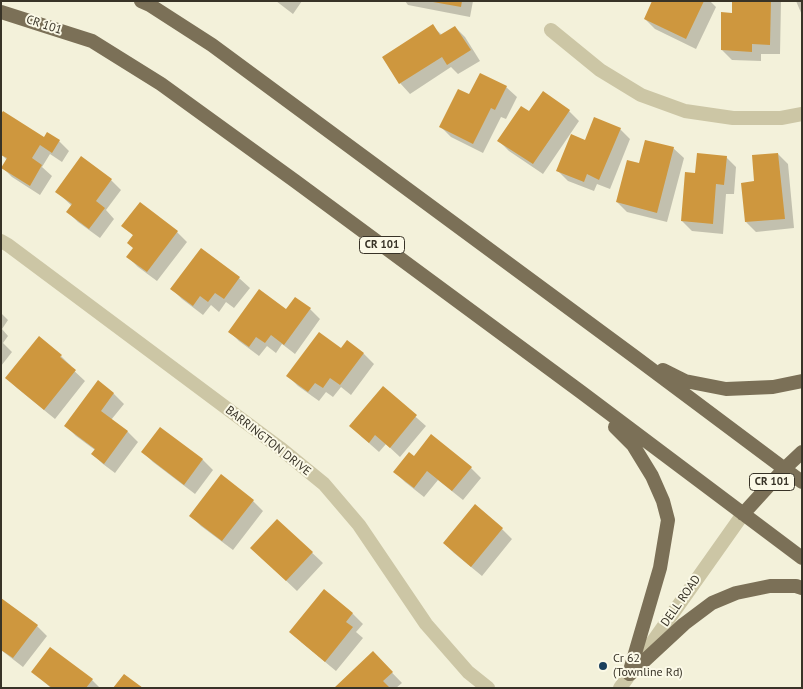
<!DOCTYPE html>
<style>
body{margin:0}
#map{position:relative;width:803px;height:689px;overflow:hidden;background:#f3f1da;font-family:"PT Sans",sans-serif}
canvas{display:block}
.frame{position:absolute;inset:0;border:2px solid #383327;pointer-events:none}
</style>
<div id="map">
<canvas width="803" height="689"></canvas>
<div class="frame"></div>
</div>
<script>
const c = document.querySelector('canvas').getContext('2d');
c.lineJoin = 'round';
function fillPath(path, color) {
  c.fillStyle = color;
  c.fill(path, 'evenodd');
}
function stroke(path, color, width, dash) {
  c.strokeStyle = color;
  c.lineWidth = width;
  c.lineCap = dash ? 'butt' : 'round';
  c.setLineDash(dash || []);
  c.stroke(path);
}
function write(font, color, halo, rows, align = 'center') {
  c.font = font + ' "PT Sans",sans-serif';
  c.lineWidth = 4;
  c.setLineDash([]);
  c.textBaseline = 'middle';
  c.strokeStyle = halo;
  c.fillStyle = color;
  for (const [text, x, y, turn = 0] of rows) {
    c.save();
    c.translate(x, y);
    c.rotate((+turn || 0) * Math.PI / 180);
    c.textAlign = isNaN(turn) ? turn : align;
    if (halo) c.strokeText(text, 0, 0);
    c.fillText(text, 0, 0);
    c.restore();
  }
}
fillPath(new Path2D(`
 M276,1H302L293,14Z
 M405,1H473L470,17L408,5Z
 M654,1H710L716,7L696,49L655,29L645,19Z
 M734,1H781L780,54H761V61L732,60L722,50L733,14Z
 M796,1H802V15Z
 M432,26L442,35L455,27L465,37L480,61L458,74L451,67L410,94L400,83L383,57Z
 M480,75L506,87L517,97L506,119L501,117L483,153L451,137L441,127L470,96Z
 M569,111L579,121L543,174L509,151L499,141L529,113Z
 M620,129L630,139L610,189L597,184L594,191L568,181L558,171L585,141Z
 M44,139L59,141L69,151L62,162L50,154L42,167L52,176L40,195L12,177L2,167L7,160L1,154Z
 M673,148L684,158L667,222L627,212L617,202L640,165Z
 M778,154L788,164L794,228L756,232L746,222L756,183Z
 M726,157L736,167L734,194H726L723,234L692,231L682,221L696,174Z
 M111,180L121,190L106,210L114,219L100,238L78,222L68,212L72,206L57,192Z
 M140,203L177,232L187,242L157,281L138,267L128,257L134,248V236L123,226Z
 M201,249L239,278L250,288L234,308L226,302L219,312L211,305L203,315L182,299L172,289Z
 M310,309L320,319L295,354L282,344L276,353L267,346L259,356L239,341L229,331L287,311Z
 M1,313L8,320L2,329L8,336L3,343L12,352L1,366Z
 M341,350L364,354L374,364L351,395L341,387L333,397L326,392L319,401L298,386L288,376Z
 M61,356L71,366L70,367L85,381L55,419L17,388L7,378Z
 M98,382L114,394L124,404L111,420L128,432L138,442L115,473L103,464L92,454L95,450L76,436L66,426Z
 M383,388L426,426L400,457L386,444L379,452L361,436Z
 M161,429L203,460L213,470L195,494L153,462L143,452Z
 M414,457L471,468L481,478L463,500L438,480L424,497L405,482L395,472Z
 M253,501L263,511L233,550L201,526L191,516Z
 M277,520L323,563L297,591L262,558Z
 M502,529L512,539L482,576L454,553L444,543Z
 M324,591L353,614L363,624L356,632L363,638L336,671L301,642Z
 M1,599L37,626L47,636L23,667L1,650Z
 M373,653L402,683L396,688H336Z
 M33,672L92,680L100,688H51Z`), '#0003');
fillPath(new Path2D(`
 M433,1H462L461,7L433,2Z
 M652,1H704L686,39L644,19Z
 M732,1H771L770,45L752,44V52L721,50V12L732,13Z
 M433,24L440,35L455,26L471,50L447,65L442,57L399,84L382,57Z
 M480,73L507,86L495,110L491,108L473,144L439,127L458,89L469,94Z
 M543,91L570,110L533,164L497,141L521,106L529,111Z
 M3,111L44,137L47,132L60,140L52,153L40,145L32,158L42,165L30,186L1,168L7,158L1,155V114Z
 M594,117L621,128L599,180L587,174L584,182L556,171L571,134L585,140Z
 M645,140L674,147L657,213L616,202L627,160L639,163Z
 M697,153L727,156L724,185L716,184L713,224L681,221L685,172L695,173Z
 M778,153L785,219L745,222L741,183L754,181L752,155Z
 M81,156L112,179L96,201L105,208L89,229L66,212L72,204L55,192Z
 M140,202L178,231L147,272L126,257L133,248L127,243L133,235L121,226Z
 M201,248L240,277L224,299L215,293L208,302L200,296L193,306L170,289Z
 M259,289L286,309L295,297L311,308L284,345L271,335L265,343L256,337L249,347L228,332Z
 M319,332L341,348L347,340L364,353L340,385L330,378L323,388L315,383L308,392L286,376Z
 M39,336L62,355L60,357L76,370L44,410L5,378Z
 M98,380L114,393L101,411L128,431L104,464L91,454L95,449L64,426Z
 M383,386L417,415L390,448L375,435L369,443L349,426Z
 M160,427L203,459L184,485L141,452Z
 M431,434L472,467L452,491L427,471L414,488L393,472L409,452L414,456Z
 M221,474L254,500L222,541L189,516Z
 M475,504L503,528L471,567L443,543Z
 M277,519L313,552L286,581L250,548Z
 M324,589L353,613L346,622L353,627L325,662L289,632Z
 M1,598L38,625L13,658L1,650Z
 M50,647L93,679L86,688H52L31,672Z
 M373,651L393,672L383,681L390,688H334Z
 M124,674L143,688H113Z`), '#ce973e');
stroke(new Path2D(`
 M551,30L600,70L641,95L685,111L733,118H781L802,114
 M1,241L8,245L280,448L324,484L359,525L426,624L468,672L488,688`), '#ccc6a5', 14);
stroke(new Path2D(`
 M620,688L743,514`), '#ccc6a5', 14);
stroke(new Path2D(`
 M141,1L150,5L212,45L635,357L802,482
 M1,12L92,41L161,84L295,181L581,392L802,558
 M663,370L685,381L726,389L773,387L802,381
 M615,427L633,445L652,476L663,501L668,520L660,568L629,674
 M743,514L784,469L802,452
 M630,674L684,624L712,603L736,593L770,586H796L802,588`), '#7b7057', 14);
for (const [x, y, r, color] of [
 [603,666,5,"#1a3f5c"]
]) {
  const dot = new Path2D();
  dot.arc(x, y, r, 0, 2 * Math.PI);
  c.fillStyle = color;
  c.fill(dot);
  stroke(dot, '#fbf9e7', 2);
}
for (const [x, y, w] of [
 [382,245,45],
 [772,482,45]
]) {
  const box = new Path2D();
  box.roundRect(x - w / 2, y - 8.5, w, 17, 4);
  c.fillStyle = '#fbf9e7';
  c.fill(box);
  stroke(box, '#383327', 1);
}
write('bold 11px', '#383327', null, [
 ["CR 101",382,245],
 ["CR 101",772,482]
]);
write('12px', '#383327', '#fbf9e7', [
 ["CR 101",44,25,18],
 ["BARRINGTON DRIVE",268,441,38],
 ["DELL ROAD",681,601,-55]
]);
write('12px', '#383327', '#fbf9e7', [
 ["Cr 62",613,659],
 ["(Townline Rd)",613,673]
], 'left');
</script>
